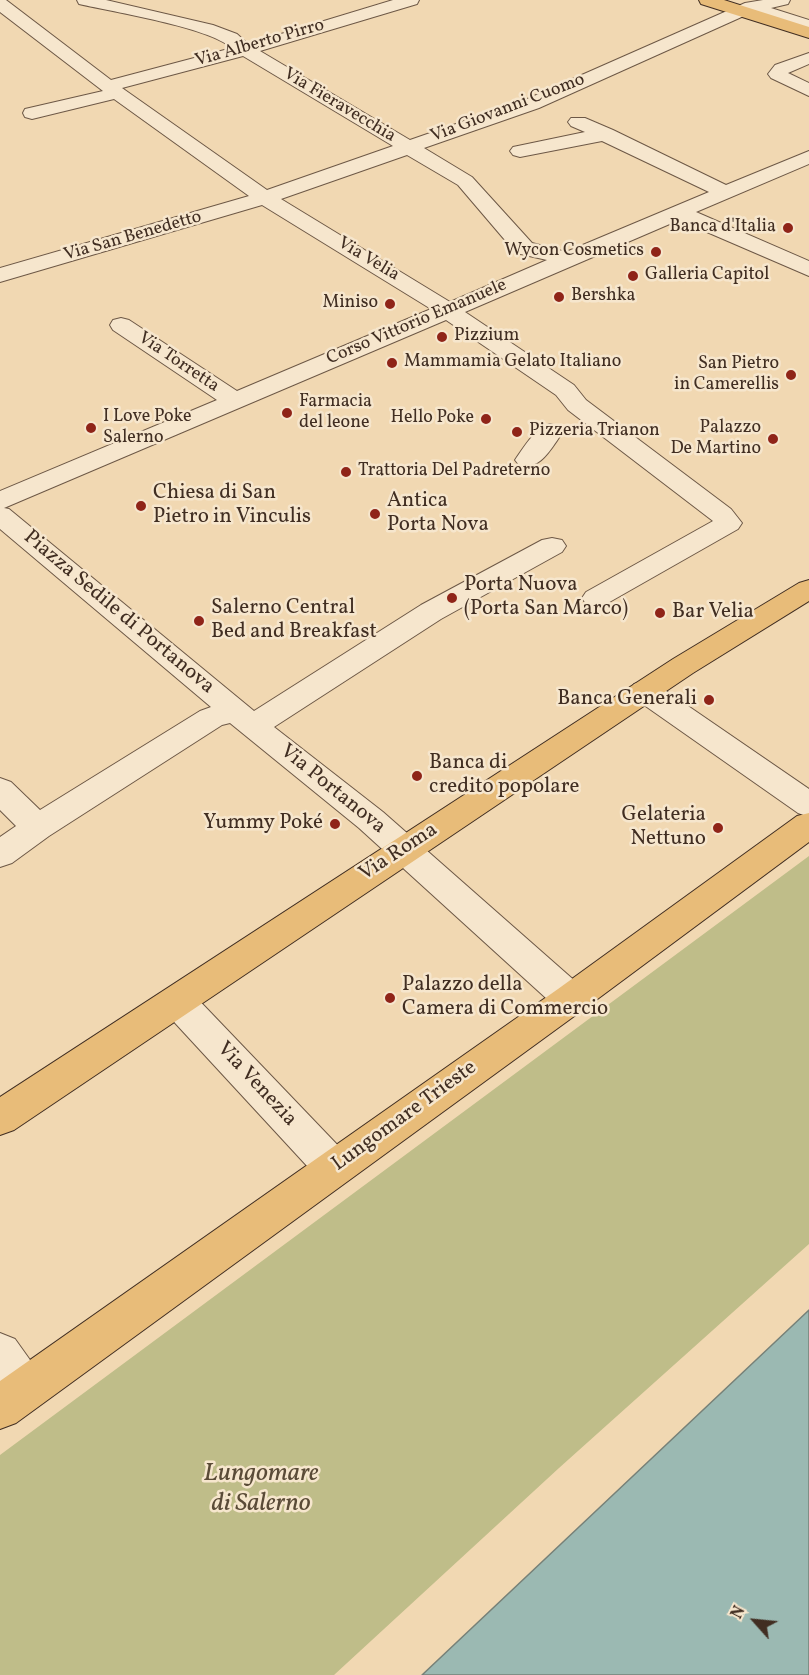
<!DOCTYPE html>
<meta charset="utf-8">
<style>
body{margin:0}
#map{position:relative;width:809px;height:1675px;overflow:hidden;background:#f1d8b2;font-family:Vollkorn,serif}
canvas{display:block}
.north{position:absolute;left:725px;top:1591px;width:60px;height:60px;-webkit-text-stroke:4px #f6e6cd;paint-order:stroke;rotate:297deg;font-size:16px;font-weight:700;line-height:24px;text-align:center;color:#412e22}
.north::after{content:'';display:block;margin:auto;width:21px;height:27px;background:#412e22;clip-path:polygon(50% 0,100% 100%,50% 72%,0 100%)}
</style>
<div id="map">
<canvas width="809" height="1675"></canvas>
<div class="north">N</div>
</div>
<script>
const c = document.querySelector('canvas').getContext('2d');
c.lineJoin = 'round';
function fillPath(path, color) {
  c.fillStyle = color;
  c.fill(path, 'evenodd');
}
function stroke(path, color, width, dash) {
  c.strokeStyle = color;
  c.lineWidth = width;
  c.lineCap = dash ? 'butt' : 'round';
  c.setLineDash(dash || []);
  c.stroke(path);
}
function write(font, color, halo, rows, align = 'center') {
  c.font = font + ' Vollkorn,serif';
  c.lineWidth = 5;
  c.setLineDash([]);
  c.textBaseline = 'middle';
  c.strokeStyle = halo;
  c.fillStyle = color;
  for (const [text, x, y, turn = 0] of rows) {
    c.save();
    c.translate(x, y);
    c.rotate((+turn || 0) * Math.PI / 180);
    c.textAlign = isNaN(turn) ? turn : align;
    if (halo) c.strokeText(text, 0, 0);
    c.fillText(text, 0, 0);
    c.restore();
  }
}
fillPath(new Path2D(`
 M809,856V1244L559,1468L334,1675H0V1455Z`), '#bfbd89');
const water = new Path2D(`
 M809,1310V1675H422Z`);
fillPath(water, '#9bb9b2');
stroke(water, '#778178', 1.5);
const minor = new Path2D(`
 M0,0H6L111,80L232,48C208,27 114,12 79,4L77,0H106L213,25L237,34L248,44L393,0H419L417,4L260,51L410,140L525,100L745,3L763,0H790L788,4L771,8L809,20V31L752,13L746,15L539,108L424,148L472,177L532,243L566,252L709,192L602,141L520,157L513,155L510,151L513,147L585,132L571,126L568,122L571,118H585L613,130L726,185L809,151V164L696,212L809,261V276L679,220L465,312L574,385L586,400L731,509L742,523L738,529L606,604L596,607L586,604L582,598L586,592L713,521L568,410L556,395L446,320L4,508L9,509L254,711L421,605L542,540L552,538L562,540L566,546L562,552L441,619L274,727L383,812L584,989L589,999L584,1009L571,1014L558,1009L359,828L230,723L222,725L49,836L12,863L0,867V837L16,826L0,810V778L11,782L40,810L200,711L211,707L0,529V491L217,400L113,330L110,325L113,320L121,318L129,320L237,391L431,309L262,205L0,282V268L249,196L114,99L32,119L25,117L23,113L25,109L103,91L0,12ZM243,56L393,146L267,190L122,88ZM407,155L458,185L516,253L547,260L450,302L281,199Z
 M809,53V64L788,73L809,83V96L771,78L768,74L775,65Z
 M550,424L559,427L563,432C551,448 541,471 519,465L515,460C524,447 535,428 550,424Z
 M645,681L656,684L809,789V817L798,813L634,698L630,691L634,684Z
 M177,986L190,991L348,1156L354,1168L348,1180L334,1186L320,1180L164,1011L159,1001L164,991Z
 M0,1333L15,1339L40,1374L47,1389L40,1404L25,1411L10,1404L0,1391Z`);
const major = new Path2D(`
 M699,0H724L809,27V38L701,4Z
 M809,580V601L693,673L14,1130L0,1135V1097L673,659L799,583Z
 M809,813V842L584,1009L16,1423L0,1429V1381L558,989L797,816Z`);
stroke(minor, '#6d5846', 2);
stroke(major, '#412e22', 2);
fillPath(minor, '#f6e6cd');
fillPath(major, '#e8bc79');
for (const [x, y, r, color] of [
 [788,228,6,"#8f2418"],
 [656,252,6,"#8f2418"],
 [633,276,6,"#8f2418"],
 [559,297,6,"#8f2418"],
 [390,304,6,"#8f2418"],
 [442,337,6,"#8f2418"],
 [392,363,6,"#8f2418"],
 [791,375,6,"#8f2418"],
 [287,413,6,"#8f2418"],
 [486,419,6,"#8f2418"],
 [91,428,6,"#8f2418"],
 [517,432,6,"#8f2418"],
 [773,439,6,"#8f2418"],
 [346,472,6,"#8f2418"],
 [141,506,6,"#8f2418"],
 [375,514,6,"#8f2418"],
 [452,598,6,"#8f2418"],
 [660,613,6,"#8f2418"],
 [199,621,6,"#8f2418"],
 [709,700,6,"#8f2418"],
 [417,776,6,"#8f2418"],
 [335,824,6,"#8f2418"],
 [718,828,6,"#8f2418"],
 [390,998,6,"#8f2418"]
]) {
  const dot = new Path2D();
  dot.arc(x, y, r, 0, 2 * Math.PI);
  c.fillStyle = color;
  c.fill(dot);
  stroke(dot, '#f6e6cd', 2);
}
write('18px', '#412e22', '#f6e6cd', [
 ["Via Alberto Pirro",260,44,-16],
 ["Via Fieravecchia",339,106,31],
 ["Via Giovanni Cuomo",508,109,-21],
 ["Via San Benedetto",133,237,-16],
 ["Via Velia",368,260,31],
 ["Corso Vittorio Emanuele",417,323,-23],
 ["Via Torretta",178,363,34]
]);
write('18px', '#412e22', '#f6e6cd', [
 ["Banca d'Italia",776,228,"right"],
 ["Wycon Cosmetics",644,252,"right"],
 ["Galleria Capitol",645,276],
 ["Bershka",571,297],
 ["Miniso",378,304,"right"],
 ["Pizzium",454,337],
 ["Mammamia Gelato Italiano",404,363],
 ["San Pietro",779,365,"right"],
 ["in Camerellis",779,386,"right"],
 ["Farmacia",299,403],
 ["del leone",299,424],
 ["I Love Poke",103,418],
 ["Salerno",103,439],
 ["Hello Poke",474,419,"right"],
 ["Palazzo",761,429,"right"],
 ["De Martino",761,450,"right"],
 ["Pizzeria Trianon",529,432],
 ["Trattoria Del Padreterno",358,472]
], 'left');
write('21px', '#412e22', '#f6e6cd', [
 ["Chiesa di San",153,494],
 ["Pietro in Vinculis",153,518],
 ["Antica",387,502],
 ["Porta Nova",387,526],
 ["Porta Nuova",464,586],
 ["(Porta San Marco)",464,610],
 ["Salerno Central",211,609],
 ["Bed and Breakfast",211,633],
 ["Bar Velia",672,613],
 ["Banca Generali",697,700,"right"],
 ["Banca di",429,764],
 ["credito popolare",429,788],
 ["Gelateria",706,816,"right"],
 ["Nettuno",706,840,"right"],
 ["Yummy Poké",323,824,"right"],
 ["Palazzo della",402,986],
 ["Camera di Commercio",402,1010]
], 'left');
write('21px', '#412e22', '#f6e6cd', [
 ["Piazza Sedile di Portanova",118,613,40],
 ["Via Portanova",332,790,39],
 ["Via Roma",399,853,-33],
 ["Via Venezia",256,1085,47],
 ["Lungomare Trieste",405,1117,-36]
]);
write('italic 26px', '#5a4b37', '#f6e6cd', [
 ["Lungomare",261,1475],
 ["di Salerno",261,1505]
]);
</script>
